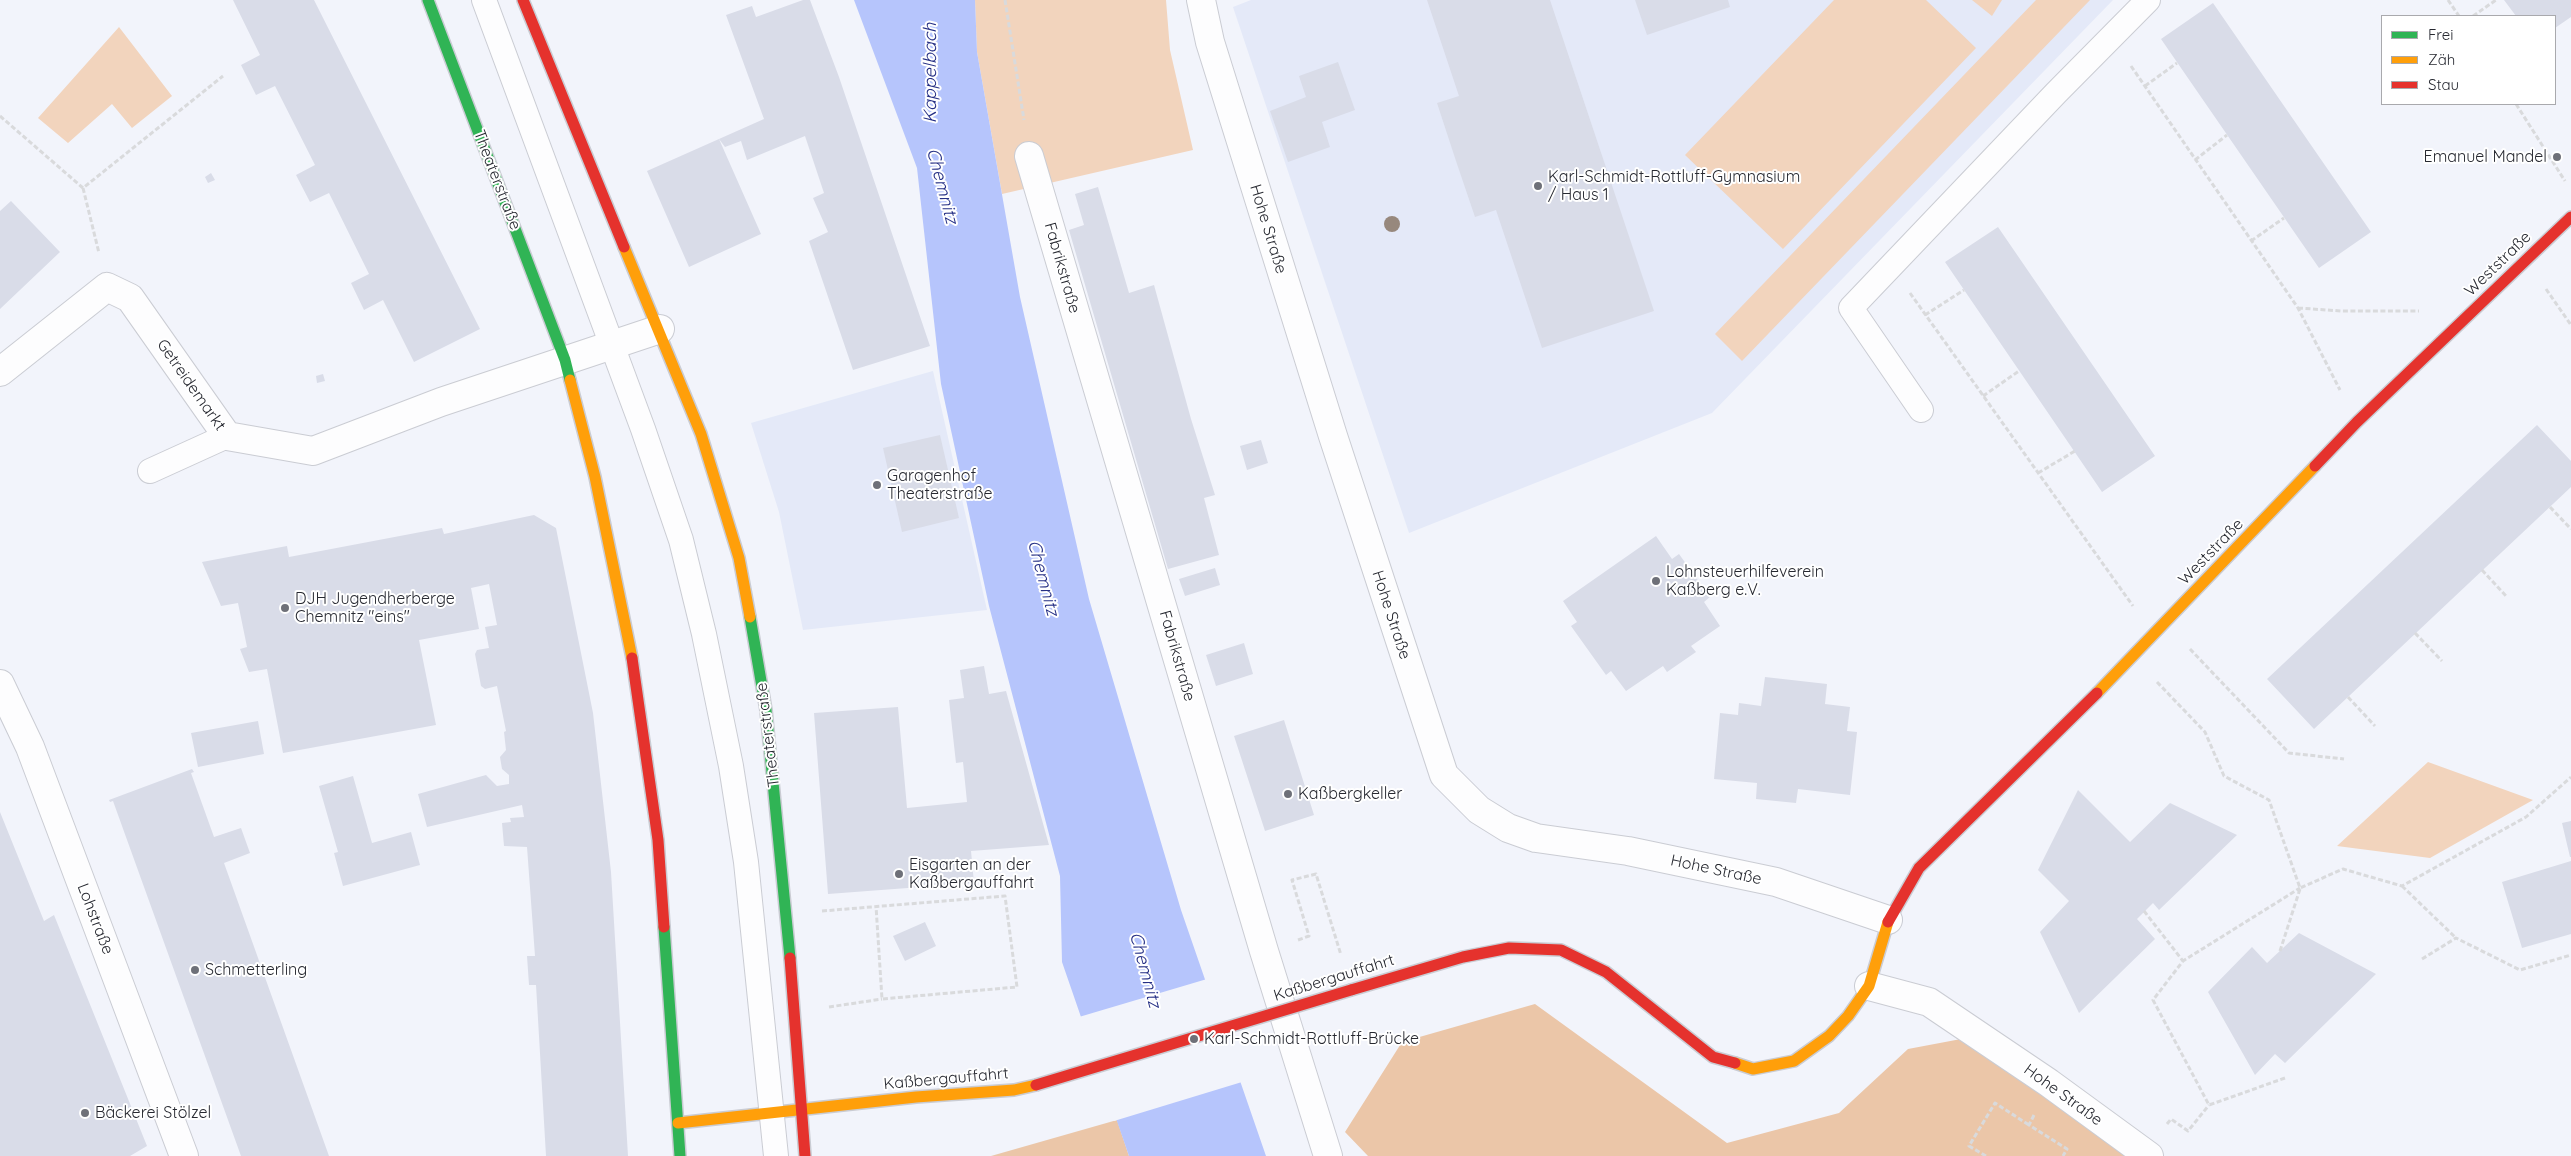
<!DOCTYPE html>
<meta charset="utf-8">
<style>
body{margin:0}
#map{position:relative;width:2571px;height:1156px;overflow:hidden;background:#f2f4fb;font-family:Quicksand,sans-serif}
canvas{display:block}
.legend{position:absolute;left:2381px;top:15px;width:175px;height:90px;box-sizing:border-box;background:#fff;border:1px solid #a9a9ad;margin:0;padding:6px 9px;list-style:none;font-size:15px;color:#272931}
.legend li{display:flex;align-items:center;gap:10px;height:25px}
.legend b{width:25px;border:1px solid #a9a9ad}
</style>
<div id="map">
<canvas width="2571" height="1156"></canvas>
<ul class="legend">
<li><b style="height:6px;background:#30b455"></b>Frei</li>
<li><b style="height:6px;background:#ff9f0a"></b>Zäh</li>
<li><b style="height:6px;background:#e5322d"></b>Stau</li>
</ul>
</div>
<script>
const c = document.querySelector('canvas').getContext('2d');
c.lineJoin = 'round';
function fillPath(path, color) {
  c.fillStyle = color;
  c.fill(path, 'evenodd');
}
function stroke(path, color, width, dash) {
  c.strokeStyle = color;
  c.lineWidth = width;
  c.lineCap = dash ? 'butt' : 'round';
  c.setLineDash(dash || []);
  c.stroke(path);
}
function write(font, color, halo, rows, align = 'center') {
  c.font = font + ' Quicksand,sans-serif';
  c.lineWidth = 4;
  c.setLineDash([]);
  c.textBaseline = 'middle';
  c.strokeStyle = halo;
  c.fillStyle = color;
  for (const [text, x, y, turn = 0] of rows) {
    c.save();
    c.translate(x, y);
    c.rotate((+turn || 0) * Math.PI / 180);
    c.textAlign = isNaN(turn) ? turn : align;
    if (halo) c.strokeText(text, 0, 0);
    c.fillText(text, 0, 0);
    c.restore();
  }
}
fillPath(new Path2D(`
 M1251,0H2113L1712,413L1409,533L1233,7Z
 M933,371L987,610L803,630L779,512L751,423Z`), '#e4e9f8');
fillPath(new Path2D(`
 M975,0H1166L1170,50L1193,150L1002,194L977,52Z
 M1834,0H1926L1976,48L1783,249L1685,155Z
 M1972,0H2002L1992,16Z
 M2036,0H2090L1742,361L1715,334Z
 M119,27L172,96L132,128L112,104L68,143L38,118Z
 M2428,762L2533,800L2430,858L2337,846Z`), '#f2d4bd');
fillPath(new Path2D(`
 M1535,1004L1727,1143L1839,1113L1908,1049L1961,1039L2135,1156H1368L1345,1132L1402,1042Z
 M1117,1120L1129,1156H991Z`), '#ebc6a8');
fillPath(new Path2D(`
 M854,0H975L977,52L1020,297L1089,599L1181,910L1266,1156H1129L1062,962L1060,876L989,606L941,384L917,168Z`), '#b6c5fc');
fillPath(new Path2D(`
 M1207,979L1242,1082L1114,1121L1079,1017Z`), '#f2f4fb');
fillPath(new Path2D(`
 M233,0H314L480,329L414,362L383,300L364,310L351,283L369,274L329,193L310,202L296,175L315,165L275,86L256,95L241,65L260,55Z
 M803,0H810L839,77L930,346L853,370L809,241L828,232L813,198L824,193L805,136L747,160L741,141L725,147L719,139L761,234L689,267L647,171L764,119L726,15L752,6L756,17Z
 M1427,0H1550L1654,311L1542,348L1496,210L1475,217L1456,161L1437,103L1459,96Z
 M1635,0H1728L1730,7L1647,35Z
 M2504,0H2571V17L2555,28V16H2516Z
 M2213,3L2371,232L2319,268L2161,39Z
 M1338,62L1355,110L1322,122L1330,147L1288,162L1270,111L1306,97L1299,76Z
 M211,173L215,180L208,183L205,177Z
 M1098,187L1129,293L1154,285L1191,419L1215,495L1204,498L1219,555L1168,569L1069,230L1084,225L1075,194Z
 M11,201L60,252L0,309V211Z
 M1998,227L2155,456L2102,492L1945,262Z
 M323,374L325,381L317,383L316,376Z
 M2537,425L2571,461V487L2314,729L2267,679Z
 M940,435L959,518L902,532L883,448Z
 M1261,440L1268,463L1247,470L1240,446Z
 M534,515L556,528L593,713L611,872L628,1156H546L536,985H529L527,956H535L527,847L504,846L502,823L511,822L510,818L524,817L522,805L427,827L418,794L486,775L497,786L509,784V775L502,769L500,757L506,750L504,732L506,731L497,686L485,689L481,686L475,654L477,650L489,648L485,627L497,625L489,584L471,588L479,629L419,640L436,725L283,753L267,669L249,672L240,649L247,647L238,603L221,606L202,562L287,546L289,557L442,528L444,534Z
 M1656,536L1672,559L1679,554L1710,597L1704,602L1720,626L1691,646L1696,652L1667,672L1663,666L1626,691L1611,671L1606,675L1571,626L1577,622L1563,601Z
 M1215,568L1220,585L1185,596L1179,579Z
 M1244,643L1253,674L1216,686L1206,655Z
 M984,666L989,694L1006,691L1049,845L971,851L974,883L828,894L814,713L898,707L907,808L967,802L963,762L956,763L949,700L964,698L960,670Z
 M1765,677L1827,684L1825,704L1850,707L1847,731L1857,732L1850,795L1798,789L1796,803L1756,799L1757,783L1714,779L1720,713L1738,715L1739,703L1761,706Z
 M1284,720L1314,815L1265,831L1234,736Z
 M258,721L264,754L198,767L191,733Z
 M192,769L194,772L191,773L214,837L241,828L250,853L224,863L329,1156H241L113,801L110,802L109,800Z
 M353,776L372,843L411,832L420,865L343,886L334,853L338,852L319,786Z
 M2078,790L2130,842L2170,803L2237,835L2159,910L2153,903L2137,919L2155,939L2079,1013L2040,932L2069,901L2038,870Z
 M0,812L44,921L54,915L147,1146L130,1156H0Z
 M2571,821V857H2570L2562,823Z
 M2571,861V934L2522,948L2502,882Z
 M925,922L936,946L905,961L893,936Z
 M2299,933L2376,974L2285,1063L2275,1054L2255,1075L2208,992L2252,947L2267,963Z`), '#d9dce8');
const lane = new Path2D(`
 M484,0L643,429L681,540L704,634L731,766L746,862L776,1156
 M1921,410L1851,308L2056,93L2148,0
 M150,471L227,436`);
const street = new Path2D(`
 M1201,0L1210,42L1333,436L1444,775L1479,810L1508,828L1536,838L1628,851L1776,882L1888,920
 M1029,156L1264,951L1328,1156
 M0,372L107,287L130,298L227,436L313,451L441,402L660,329
 M0,684L30,747L184,1156
 M1869,986L1929,1002L2049,1083L2149,1156`);
const fast = new Path2D(`
 M428,0L565,360L570,380
 M750,617L766,710L790,958
 M664,927L680,1156`);
const slow = new Path2D(`
 M624,247L701,434L739,558L750,617
 M570,380L595,477L632,658
 M2097,693L2315,466
 M1735,1063L1753,1069L1794,1061L1829,1036L1848,1016L1869,986L1888,922
 M678,1123L916,1097L1014,1090L1036,1085`);
const jam = new Path2D(`
 M523,0L624,247
 M2315,466L2357,422L2571,217
 M632,658L658,840L664,927
 M1888,922L1919,868L2097,693
 M790,958L805,1156
 M1351,990L1463,957L1509,948L1561,950L1606,972L1713,1057L1735,1063`);
stroke(lane, '#caccd3', 26);
stroke(street, '#caccd3', 30);
stroke(fast, '#caccd3', 14);
stroke(slow, '#caccd3', 14);
stroke(jam, '#caccd3', 14);
stroke(new Path2D(`
 M1005,0L1024,120
 M2448,0L2459,16
 M2473,16L2496,0
 M2131,66L2298,308L2340,390
 M2145,86L2177,63
 M2516,104L2565,181
 M0,116L83,188L223,76
 M2195,160L2227,135
 M83,188L99,253
 M2251,241L2284,218
 M2546,289L2571,325
 M1910,293L2133,606
 M2298,308L2341,311H2419
 M1925,315L1964,290
 M1983,396L2019,371
 M2038,473L2075,451
 M2550,507L2571,529
 M2482,570L2507,597
 M2415,633L2442,661
 M2190,649L2289,753L2344,759
 M2157,682L2205,732L2224,776L2269,800L2300,888L2343,869L2402,886L2526,817L2571,777
 M2348,697L2375,726
 M2402,886L2456,938
 M822,911L1005,896L1017,987L882,999L876,906
 M2144,911L2183,961
 M1298,940L1309,936L1292,880L1316,874L1341,955
 M2280,951L2300,889
 M2422,959L2456,938L2520,970L2571,955
 M829,1007L882,999
 M2285,1078L2209,1105L2153,1000L2183,961L2300,888
 M2034,1115L2029,1125L2067,1149L2063,1156
 M2167,1124L2171,1119L2188,1131L2209,1105
 M1986,1156L1969,1146L1995,1103L2029,1125`), '#d9dadc', 3, [5, 2.5]);
stroke(lane, '#fdfdfe', 24);
stroke(street, '#fdfdfe', 28);
stroke(fast, '#30b455', 11);
stroke(slow, '#ff9f0a', 11);
stroke(jam, '#e5322d', 11);
const jamBridge = new Path2D(`
 M1036,1085L1351,990`);
stroke(jamBridge, '#caccd3', 14, []);
stroke(jamBridge, '#e5322d', 11);
c.fillStyle = '#97887d';
for (const [x, y] of [
 [1392,224]
]) {
  c.beginPath();
  c.arc(x, y, 8, 0, 2 * Math.PI);
  c.fill();
}
for (const [x, y, r, color] of [
 [2557,157,5,"#6e7078"],
 [1538,186,5,"#6e7078"],
 [877,485,5,"#6e7078"],
 [1656,581,5,"#6e7078"],
 [285,608,5,"#6e7078"],
 [1288,794,5,"#6e7078"],
 [899,874,5,"#6e7078"],
 [195,970,5,"#6e7078"],
 [1194,1039,5,"#6e7078"],
 [85,1113,5,"#6e7078"]
]) {
  const dot = new Path2D();
  dot.arc(x, y, r, 0, 2 * Math.PI);
  c.fillStyle = color;
  c.fill(dot);
  stroke(dot, '#fff', 2);
}
write('16px', '#272931', '#fff', [
 ["Emanuel Mandel",2547,157,"right"],
 ["Karl-Schmidt-Rottluff-Gymnasium",1548,177],
 ["/ Haus 1",1548,195],
 ["Garagenhof",887,476],
 ["Theaterstraße",887,494],
 ["Lohnsteuerhilfeverein",1666,572],
 ["Kaßberg e.V.",1666,590],
 ["DJH Jugendherberge",295,599],
 ["Chemnitz \"eins\"",295,617],
 ["Kaßbergkeller",1298,794],
 ["Eisgarten an der",909,865],
 ["Kaßbergauffahrt",909,883],
 ["Schmetterling",205,970],
 ["Karl-Schmidt-Rottluff-Brücke",1204,1039],
 ["Bäckerei Stölzel",95,1113]
], 'left');
write('16px', '#272931', '#fff', [
 ["Theaterstraße",497,180,69],
 ["Hohe Straße",1268,229,73],
 ["Weststraße",2498,264,-44],
 ["Fabrikstraße",1062,268,74],
 ["Getreidemarkt",191,385,55],
 ["Weststraße",2211,552,-46],
 ["Hohe Straße",1391,615,72],
 ["Fabrikstraße",1177,656,74],
 ["Theaterstraße",768,735,-97],
 ["Hohe Straße",1716,870,12],
 ["Lohstraße",95,919,69],
 ["Kaßbergauffahrt",1334,978,-17],
 ["Kaßbergauffahrt",946,1079,-5],
 ["Hohe Straße",2063,1095,36]
]);
write('italic 18px', '#252f85', '#fff', [
 ["Kappelbach",931,73,-90],
 ["Chemnitz",942,186,75],
 ["Chemnitz",1043,578,75],
 ["Chemnitz",1145,970,75]
]);
</script>
